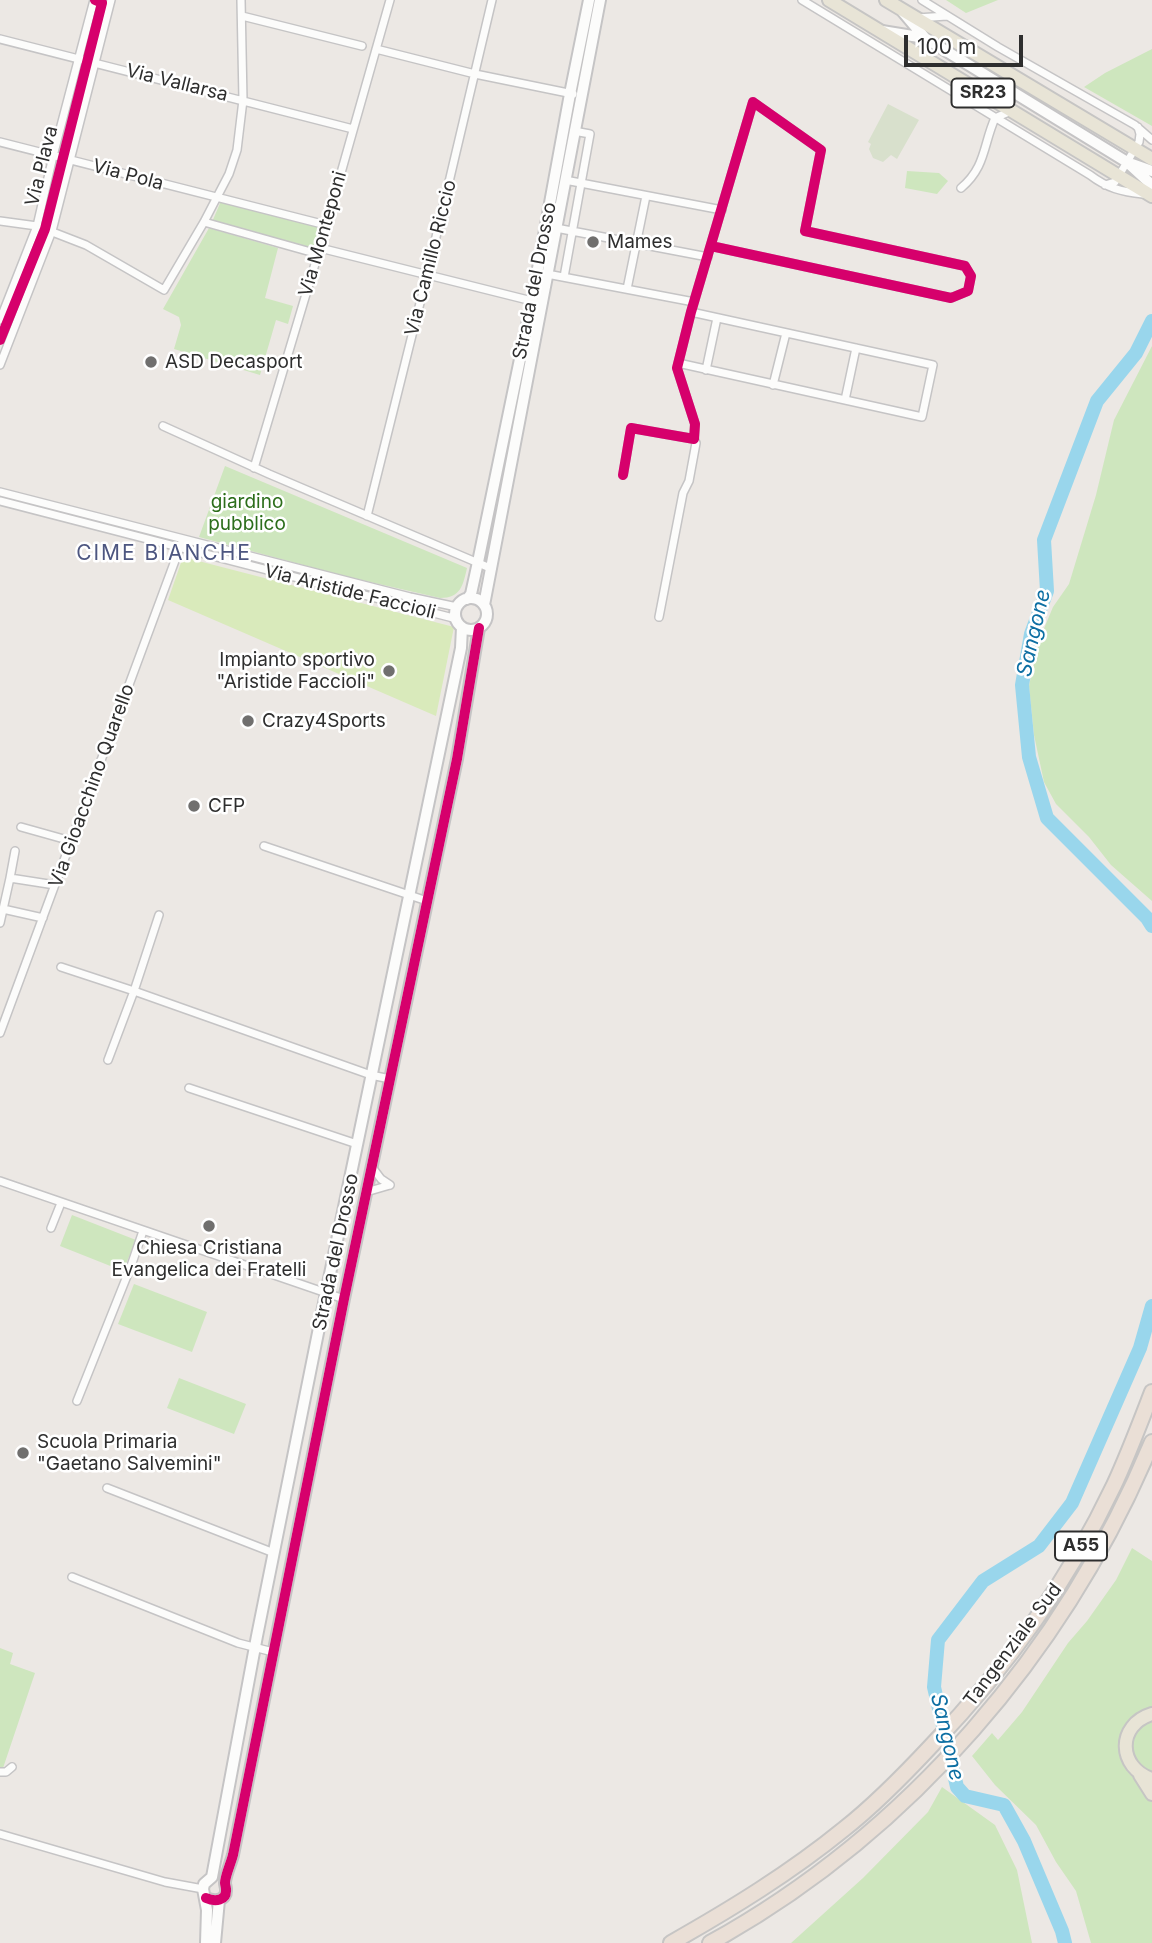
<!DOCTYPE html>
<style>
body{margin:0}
#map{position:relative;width:1152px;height:1943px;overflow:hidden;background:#ece8e4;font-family:Inter,sans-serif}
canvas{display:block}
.scale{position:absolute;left:904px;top:35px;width:119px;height:32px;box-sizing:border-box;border:4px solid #2e2e2e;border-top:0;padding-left:9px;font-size:21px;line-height:24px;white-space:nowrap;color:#2e2e2e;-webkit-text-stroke:5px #fff;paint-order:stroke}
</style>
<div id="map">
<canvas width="1152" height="1943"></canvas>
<div class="scale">100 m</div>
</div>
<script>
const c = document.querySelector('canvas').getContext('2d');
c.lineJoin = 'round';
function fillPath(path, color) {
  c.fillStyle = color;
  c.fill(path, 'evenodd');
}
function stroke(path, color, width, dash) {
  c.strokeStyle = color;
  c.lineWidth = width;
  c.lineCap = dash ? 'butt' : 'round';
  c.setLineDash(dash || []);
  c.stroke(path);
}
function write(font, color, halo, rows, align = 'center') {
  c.font = font + ' Inter,sans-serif';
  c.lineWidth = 5;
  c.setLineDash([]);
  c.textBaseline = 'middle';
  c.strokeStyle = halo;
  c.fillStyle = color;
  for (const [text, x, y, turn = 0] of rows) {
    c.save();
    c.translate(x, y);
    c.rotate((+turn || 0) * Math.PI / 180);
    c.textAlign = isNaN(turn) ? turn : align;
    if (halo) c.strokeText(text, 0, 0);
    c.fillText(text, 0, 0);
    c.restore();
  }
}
fillPath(new Path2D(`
 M946,0H998L966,13Z
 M1152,49V126L1084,87L1105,73Z
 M907,171L939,173L948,181L937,194L905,188Z
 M221,201L321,225L313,249L212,222Z
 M209,228L278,248L265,298L293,306L288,324L276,320L260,375L174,349L181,325L179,317L163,309Z
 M1152,346V901L1111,865L1089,837L1056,804L1044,782L1034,735L1029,686L1038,643L1053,607L1069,584L1096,495L1114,420Z
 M225,466L467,568C463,585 461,598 440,598L344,576L199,537Z
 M72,1215L136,1240L123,1271L60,1246Z
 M134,1284L207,1312L192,1352L118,1324Z
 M179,1378L246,1404L234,1434L167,1408Z
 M1132,1548L1152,1561V1943H1091L1076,1891L1056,1862L1036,1825L995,1785L972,1756L992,1733L998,1740L1022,1712L1068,1643L1087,1621L1116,1580Z
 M0,1648L13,1653L10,1664L35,1673L0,1777Z
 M942,1787L995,1825L1017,1870L1032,1943H791L863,1878L928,1812Z`), '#cee6be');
fillPath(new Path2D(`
 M888,104L919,120L897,159L891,155L883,162L873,158L869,149L871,144L868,142Z`), '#d8e0cc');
fillPath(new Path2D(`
 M183,557L454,627L436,716L168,600Z`), '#d9eabb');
stroke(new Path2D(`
 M1152,321L1136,353L1097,401L1044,540L1047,591L1031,634L1022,685L1029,757L1047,818L1147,918L1152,926
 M1065,1943L1062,1931L1024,1841L1004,1805L965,1796L957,1787L934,1687L938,1640L983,1581L1039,1546L1072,1503L1140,1348L1152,1306`), '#99d6ec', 14);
const street = new Path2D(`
 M802,0L1090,175C1107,188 1122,192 1143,194
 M922,0L998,47L1135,125L1152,140
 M242,16L362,46
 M917,18L947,16
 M0,39L353,129
 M376,49L475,74L573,94
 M0,142L326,225
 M565,180L722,210
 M1105,185L1115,182L1139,142L1140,134L1138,127
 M961,188C986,167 983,145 995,118L1011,111
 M0,221L37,226L86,245L164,290L204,222L229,174L237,150L243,100L241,0
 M204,222L318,254
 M556,228L708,257
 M320,248L536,302
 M547,274L694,302
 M564,277L590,134L574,131
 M627,289L646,196
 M0,320L37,226L53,156L94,0
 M678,363L922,417L933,365L691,312
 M0,365L52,231L111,0
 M706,370L717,318
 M773,385L786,333
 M845,400L856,348
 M163,426L269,474L490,568
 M254,468L318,254L390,0
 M623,475L631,428L694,439L695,424L677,368L691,312L753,102L821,150L805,231L965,266L971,276L968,291L951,298L711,246
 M0,492L410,597L457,607
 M0,501L457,619
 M367,516L427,275L492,0
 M659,617L683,493L689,481L696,443L694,439
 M21,827L71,841
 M264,846L427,901
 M10,878L15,851
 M3,909L43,918
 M0,923L10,878L55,885
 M61,967L134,991L371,1075L390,1079
 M0,1033L183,539
 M108,1060L134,991L159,915
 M189,1088L357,1144
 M372,1167L381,1179L390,1185
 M0,1181L344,1299
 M366,1192L390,1185
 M51,1228L61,1203
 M77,1401L131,1266L143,1231
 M107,1488L274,1553
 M72,1577L238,1643L273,1652
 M0,1772H6L12,1767
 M0,1834L165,1882L203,1889`);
const secondary = new Path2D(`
 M903,12L925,38L1127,162L1152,185
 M882,31L925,38
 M1132,164L1152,171
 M455 614a16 16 0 1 1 32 0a16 16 0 1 1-32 0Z
 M467,599L471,594L478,562L532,301L570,94L589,0
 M484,605L600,0
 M212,1877L257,1636L326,1293L461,648L462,627
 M206,1898C215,1902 227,1901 226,1889C226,1887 225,1885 225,1883C225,1876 231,1863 233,1855L344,1299L457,759L479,628
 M206,1943L207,1910L203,1889L204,1884L212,1877
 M215,1943L219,1900`);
const primary = new Path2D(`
 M829,0L1152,196
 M886,0L1152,159
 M1152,1714C1116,1725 1118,1768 1152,1779
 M1140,1775L1152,1794`);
const highway = new Path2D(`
 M671,1943C731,1909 790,1873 844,1829C876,1804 904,1775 932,1745C1006,1668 1068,1582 1114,1485C1128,1455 1140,1423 1152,1392
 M710,1943C909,1833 1065,1651 1152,1442`);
stroke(street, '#c5c4c5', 10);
stroke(secondary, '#c5c4c5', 14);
stroke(primary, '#c6c5c4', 16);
stroke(highway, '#c6c5c4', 18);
stroke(street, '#fcfcfb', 7);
stroke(secondary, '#fcfcfb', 10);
stroke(primary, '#e8e4d6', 12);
stroke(highway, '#eadfd6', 14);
stroke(new Path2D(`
 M0,340L45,229L102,3L95,0
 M623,475L631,428L694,439L695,424L677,368L691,312L753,102L821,150L805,231L965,266L971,276L968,291L951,298L711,246
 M206,1898C215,1902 227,1901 226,1889C226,1887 225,1885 225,1883C225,1876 231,1863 233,1855L344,1299L457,759L479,628`), '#d6006c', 10);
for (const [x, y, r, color] of [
 [593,242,7,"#706f6e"],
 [151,362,7,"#706f6e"],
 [389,671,7,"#706f6e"],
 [248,721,7,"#706f6e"],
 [194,806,7,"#706f6e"],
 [209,1226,7,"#706f6e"],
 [23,1453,7,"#706f6e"]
]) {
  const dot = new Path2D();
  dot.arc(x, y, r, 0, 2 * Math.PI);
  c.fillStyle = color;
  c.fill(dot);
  stroke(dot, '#fff', 2.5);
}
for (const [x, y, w] of [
 [983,93,63],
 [1081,1546,52]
]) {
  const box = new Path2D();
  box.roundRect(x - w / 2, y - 14.5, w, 29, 5);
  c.fillStyle = '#fff';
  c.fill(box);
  stroke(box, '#2e2e2e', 2);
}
write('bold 18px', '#2e2e2e', null, [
 ["SR23",983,93],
 ["A55",1081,1546]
]);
write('19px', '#2e2e2e', '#fff', [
 ["Via Vallarsa",177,83,14],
 ["Via Plava",42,166,-76],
 ["Via Pola",128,175,15],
 ["Via Monteponi",323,234,-74],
 ["Via Camillo Riccio",431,258,-76],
 ["Strada del Drosso",535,281,-79],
 ["Via Aristide Faccioli",350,592,14],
 ["Via Gioacchino Quarello",92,786,-70],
 ["Strada del Drosso",336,1252,-78],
 ["Tangenziale Sud",1013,1645,-53]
]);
write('19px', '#2e2e2e', '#fff', [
 ["Mames",607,242],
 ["ASD Decasport",165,362],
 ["Impianto sportivo",375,660,"right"],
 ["\"Aristide Faccioli\"",375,682,"right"],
 ["Crazy4Sports",262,721],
 ["CFP",208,806],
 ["Chiesa Cristiana",209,1248,"center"],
 ["Evangelica dei Fratelli",209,1270,"center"],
 ["Scuola Primaria",37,1442],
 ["\"Gaetano Salvemini\"",37,1464]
], 'left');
write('19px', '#2c6e1b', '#fff', [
 ["giardino",247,502],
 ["pubblico",247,524]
]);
c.letterSpacing = '2px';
write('21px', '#4d5680', '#fff', [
 ["CIME BIANCHE",164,554]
]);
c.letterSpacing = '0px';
write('italic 21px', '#0d6fa3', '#fff', [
 ["Sangone",1034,633,-77],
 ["Sangone",947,1737,77]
]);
</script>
